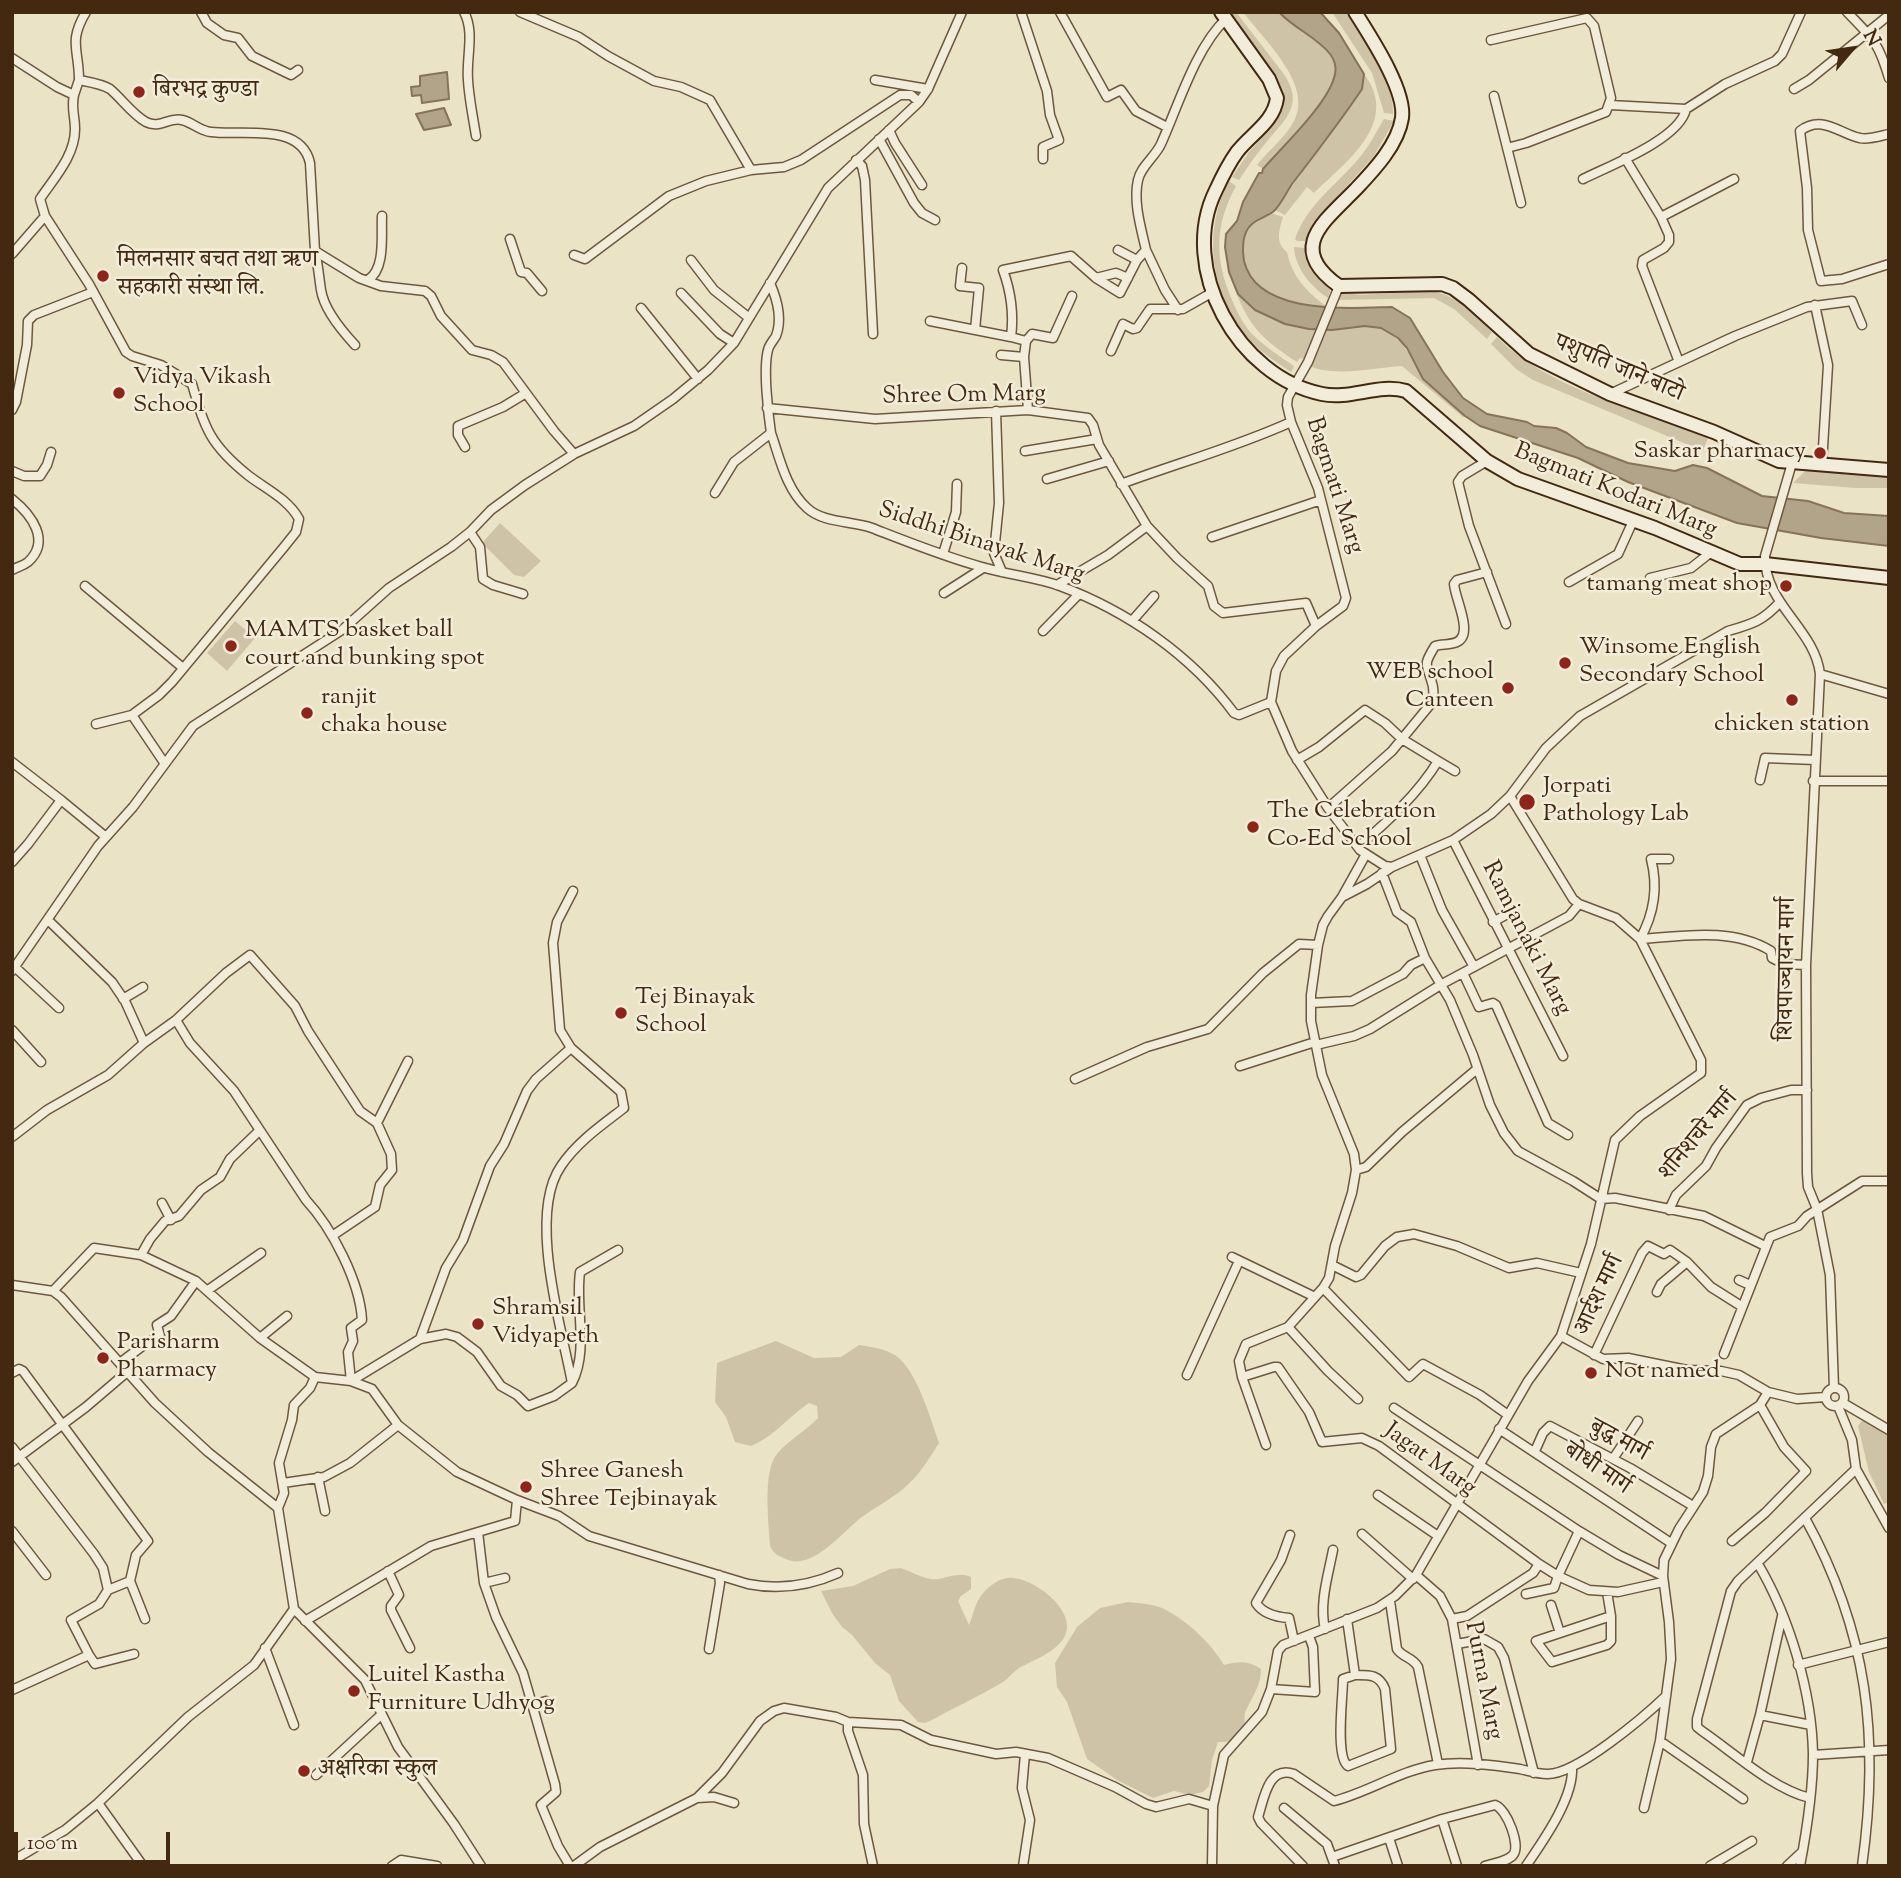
<!DOCTYPE html>
<meta charset="utf-8">
<style>
body{margin:0}
#map{position:relative;width:1901px;height:1878px;overflow:hidden;background:#ebe3c6;font-family:"Sorts Mill Goudy",serif}
canvas{display:block}
.frame{position:absolute;inset:0;border:14px solid #43290f;pointer-events:none}
.north{position:absolute;left:1817px;top:14px;width:70px;height:70px;-webkit-text-stroke:5px #f2edda;paint-order:stroke;rotate:61deg;font-size:19px;font-weight:700;line-height:28px;text-align:center;color:#43290f}
.north::after{content:'';display:block;margin:auto;width:24px;height:32px;background:#43290f;clip-path:polygon(50% 0,100% 100%,50% 72%,0 100%)}
.scale{position:absolute;left:14px;top:1832px;width:156px;height:32px;box-sizing:border-box;border:4px solid #43290f;border-top:0;padding-left:9px;font-size:21px;line-height:24px;white-space:nowrap;color:#43290f;-webkit-text-stroke:5px #f2edda;paint-order:stroke}
</style>
<div id="map">
<canvas width="1901" height="1878"></canvas>
<div class="frame"></div>
<div class="north">N</div>
<div class="scale">100 m</div>
</div>
<script>
const c = document.querySelector('canvas').getContext('2d');
c.lineJoin = 'round';
function fillPath(path, color) {
  c.fillStyle = color;
  c.fill(path, 'evenodd');
}
function stroke(path, color, width, dash) {
  c.strokeStyle = color;
  c.lineWidth = width;
  c.lineCap = dash ? 'butt' : 'round';
  c.setLineDash(dash || []);
  c.stroke(path);
}
function write(font, color, halo, rows, align = 'center') {
  c.font = font + ' "Sorts Mill Goudy","Noto Serif Devanagari",serif';
  c.lineWidth = 5;
  c.setLineDash([]);
  c.textBaseline = 'middle';
  c.strokeStyle = halo;
  c.fillStyle = color;
  for (const [text, x, y, turn = 0] of rows) {
    c.save();
    c.translate(x, y);
    c.rotate((+turn || 0) * Math.PI / 180);
    c.textAlign = isNaN(turn) ? turn : align;
    if (halo) c.strokeText(text, 0, 0);
    c.fillText(text, 0, 0);
    c.restore();
  }
}
fillPath(new Path2D(`
 M1229,12H1236L1283,73C1306,105 1284,120 1265,144C1255,156 1247,168 1239,180L1232,177L1249,152L1276,121L1285,98L1276,78Z
 M1243,12H1279L1324,47L1334,61L1336,73L1329,89L1316,109L1263,169L1257,165C1268,151 1287,136 1295,119C1312,83 1263,39 1243,12Z
 M1332,12H1346C1365,40 1394,78 1393,114L1384,113L1372,73Z
 M1364,74C1401,122 1346,162 1314,193L1307,187L1285,215L1275,210L1353,101L1362,89Z
 M1384,119L1394,121L1374,156L1318,218L1305,241H1297L1295,239C1307,204 1338,184 1360,157C1370,145 1376,132 1384,119Z
 M1229,181L1236,186C1217,221 1214,252 1228,290C1234,305 1240,320 1251,333C1264,346 1279,356 1294,366L1291,372C1276,362 1260,352 1248,338C1210,297 1202,230 1229,181Z
 M1271,213L1283,217C1279,230 1275,243 1287,252C1292,277 1307,292 1327,307C1294,306 1240,291 1243,248C1244,240 1246,229 1252,224C1258,220 1265,217 1271,213Z
 M1294,247L1306,248L1312,269L1331,287L1328,298C1311,287 1295,268 1294,247Z
 M1229,272C1232,280 1235,290 1240,296C1261,321 1301,331 1333,330C1350,329 1370,322 1386,331C1410,344 1409,362 1425,380C1437,393 1452,404 1465,416L1463,417L1402,366C1371,368 1345,376 1314,368L1311,366V360L1300,358L1297,362C1254,334 1245,320 1229,272Z
 M1423,291C1453,290 1472,313 1492,332L1487,339L1454,309L1434,298L1338,300L1341,292L1360,295Z
 M1497,337C1548,389 1642,411 1708,438L1703,451L1533,380L1516,369L1491,344Z
 M1808,468L1842,474L1889,477V488H1855L1793,483Z
 M500,523L541,561L524,577L514,575L482,543Z
 M235,621L255,638L227,671L207,653Z
 M776,1341L814,1358L841,1357L859,1345C873,1347 889,1349 900,1359C919,1378 930,1417 939,1443C929,1459 918,1477 903,1489C890,1500 875,1507 862,1517C844,1530 812,1572 786,1559C778,1556 774,1554 770,1546C769,1524 762,1472 777,1454C788,1440 805,1432 818,1418L817,1406L809,1403C788,1417 775,1436 751,1446L735,1442L726,1417L715,1402L717,1363Z
 M1864,1418L1889,1435V1502L1884,1504L1869,1472L1858,1426Z
 M901,1568C910,1571 920,1577 930,1579C943,1581 957,1570 971,1577V1589L961,1596L958,1601L969,1625C974,1614 975,1601 984,1592C989,1586 999,1579 1007,1578C1032,1575 1080,1612 1064,1638C1054,1653 1034,1660 1019,1668C1013,1672 1009,1678 1003,1682C980,1696 955,1707 932,1720L925,1723L918,1722L899,1701L890,1675L875,1663L852,1635L842,1627L832,1613L821,1591L853,1586L890,1569Z
 M1128,1602C1139,1603 1152,1604 1162,1608C1187,1620 1210,1642 1224,1665C1239,1661 1248,1661 1261,1669C1261,1685 1253,1696 1246,1710C1243,1716 1246,1721 1244,1726C1240,1738 1230,1743 1218,1742L1212,1760L1209,1786L1203,1792L1190,1795L1174,1791L1153,1798L1117,1780L1087,1759L1067,1702L1057,1687L1055,1663L1077,1627L1100,1608Z`), '#cec3a7');
const water = new Path2D(`
 M1279,12H1320L1339,33L1364,74L1362,89C1340,122 1316,153 1292,184C1286,193 1281,204 1274,211C1267,217 1256,219 1251,225C1242,233 1242,250 1244,261C1257,316 1350,308 1392,307L1410,318L1443,372L1463,398L1487,414L1527,422L1534,426L1556,428L1567,433L1586,447L1628,463L1675,471L1693,465L1707,468L1762,496L1808,501L1844,513L1889,516V546L1821,538L1737,523L1628,482L1578,458L1480,426L1465,416L1423,379L1407,348L1398,338L1381,328L1365,326L1332,330L1309,329L1285,324L1255,310L1238,294L1229,272L1225,247L1226,234L1237,221L1243,202L1259,173H1262L1263,169C1283,146 1330,102 1335,74C1337,67 1334,59 1330,54C1317,37 1293,28 1279,12Z
 M447,72L449,99L422,103L421,95L412,96L411,87L420,86V76Z
 M444,108L451,125L424,130L416,114Z`);
fillPath(water, '#b2a488');
stroke(water, '#867358', 2);
const street = new Path2D(`
 M201,12L207,23L224,35L238,38L252,56L291,75L298,70
 M464,12C475,32 466,58 468,80C469,98 473,117 476,136
 M520,12L579,37L608,56L654,81L681,87L710,100L751,170
 M1021,12L1047,91L1050,115L1059,140L1043,147V159
 M1060,12L1107,97L1121,90L1136,111L1167,127
 M1847,12C1873,39 1878,41 1889,78
 M1491,40L1587,18L1594,26L1611,98L1606,112L1526,143L1507,148
 M12,58L57,87L74,95C71,109 75,115 75,129C75,156 54,178 40,199L45,216L89,284L126,352L132,356L161,365L192,384C205,429 210,445 249,476C266,489 288,499 299,519L296,532L284,547L172,682L159,695L132,715L165,764
 M79,80C79,49 68,42 86,12
 M875,80L928,89
 M1794,89L1809,80L1889,15
 M74,95L79,80C89,82 102,84 110,89C122,99 132,114 146,122C160,129 168,117 182,120C192,122 200,131 211,132C242,136 301,122 310,163L315,251L359,278L381,286L425,291L431,296L441,316L472,350L491,355L503,362L554,431L574,454
 M1494,96L1521,203
 M1610,105L1686,109L1725,84L1775,61L1782,54L1801,12
 M889,130L895,143L922,185
 M1889,134C1880,136 1868,140 1860,138C1840,134 1822,114 1800,131L1807,188L1808,230L1821,281L1842,279L1889,264
 M879,139L914,203L922,213L935,220
 M1625,158L1661,217
 M856,160L862,166L865,180L873,334
 M1583,179C1609,166 1680,139 1686,109
 M510,239L521,272L527,273L542,291
 M1118,250L1137,260
 M1146,250C1141,228 1133,202 1138,180C1141,166 1155,157 1161,144C1178,106 1196,47 1226,19
 M315,251C318,264 319,277 321,290C324,310 342,331 355,345
 M12,254L45,216
 M574,255L585,259L669,196L706,181L751,170L784,167L801,160L900,95H911L919,102L928,89L962,12
 M691,260L714,290L748,317
 M962,268L960,286L979,288L975,330
 M1096,278L1116,273L1128,278
 M368,280C386,269 381,234 382,216
 M1339,286L1308,362L1288,397L1287,405L1291,422L1318,488L1346,598L1343,606L1316,626L1284,656L1276,671L1271,702L1292,751L1328,808L1360,850L1385,866L1392,867
 M681,293L720,334L734,343
 M1815,305L1828,365L1822,464
 M641,308L698,379
 M930,321L1011,337C1014,314 1011,292 1003,270L1071,256L1096,278L1120,293L1137,260L1146,250L1165,290L1178,310
 M1026,341L1032,334L1053,338L1072,296
 M1111,351L1123,324L1133,329L1137,328L1150,309H1183L1213,292
 M1001,355L1024,357L1026,341L1011,337
 M1024,357L1028,410
 M1679,362L1642,266L1643,260L1664,248L1669,242V235L1661,217L1734,179
 M1610,394L1735,336L1807,307L1852,301L1862,325
 M767,408L875,419L1028,410L1088,418L1093,425L1099,445L1147,526L1177,558L1208,586L1214,606L1223,613L1306,603L1316,626
 M12,410L16,402L27,345L28,321L34,315L93,292
 M996,411L999,503L994,553L1002,572
 M771,433C780,459 786,489 807,508C823,523 852,521 872,528C908,542 945,557 982,567C1008,575 1035,577 1060,586C1127,611 1191,655 1234,713L1239,715L1271,702
 M465,447L458,435V426L503,407L526,393
 M1025,451L1097,439
 M1487,461L1462,476L1458,482L1469,526L1506,624
 M1792,463L1765,556C1764,604 1815,629 1820,674L1806,965L1807,1173L1808,1187L1817,1209L1830,1275L1834,1388
 M12,471L24,476H40L47,465L51,452
 M1047,479L1109,461
 M1121,484C1178,463 1236,447 1291,422
 M715,493L734,462L771,433C768,413 763,368 768,350C769,345 773,341 776,336C783,318 777,299 770,283
 M12,499C32,515 51,541 28,562C23,566 17,567 12,570
 M470,532L480,547L483,579L493,585L523,594
 M1212,537L1321,500
 M943,554L956,512L957,484
 M1650,578L1691,568L1710,553
 M1569,582L1618,554L1633,521
 M1057,585L1108,555L1147,526
 M85,586L183,668
 M944,593L983,568
 M1132,621L1154,596
 M1043,631L1079,594
 M1820,674L1889,694
 M96,724L132,715
 M1297,760L1319,747L1365,710L1385,723L1402,739L1438,761C1418,794 1387,822 1358,847
 M1438,761L1455,771
 M12,762L61,800L28,844L12,862
 M1760,780L1765,758L1815,760
 M1813,781H1889
 M61,800L106,837
 M1328,808L1392,751L1434,700C1433,695 1434,688 1432,683C1427,663 1422,667 1435,646C1442,644 1451,645 1457,642C1474,634 1455,599 1454,584L1457,580L1487,572
 M1453,840L1563,1056
 M1420,855L1442,910L1474,967
 M1382,873L1397,912L1411,922L1425,958L1450,1000L1473,1055L1490,1105L1504,1133L1518,1151L1573,1181L1601,1199
 M1342,897L1366,854
 M48,920L112,982L125,1001L144,1043
 M1493,922L1511,912
 M1640,939C1683,936 1732,927 1771,951L1772,958L1784,964L1806,965
 M1640,939C1654,914 1658,886 1651,859H1669
 M16,968L59,1008
 M12,971L98,846L133,807L193,726L342,630L389,588L451,547L470,532L491,510L525,485L574,454L634,426L673,399L708,370L734,343L828,188L919,102
 M1463,973L1479,1007L1493,1003L1496,1005L1548,1123L1568,1135
 M123,999L143,987
 M1311,1003L1352,1001L1403,974L1411,965L1425,958
 M176,1020L190,1043L234,1091L306,1200C332,1228 360,1282 362,1320L351,1328L353,1341L348,1352L351,1381L420,1339L446,1334L457,1337L477,1352L501,1386L517,1395L528,1406L554,1396L572,1383C562,1329 527,1215 561,1166C577,1142 602,1125 624,1108L621,1092L571,1048
 M12,1030L41,1062
 M1316,1045L1354,1036L1370,1029L1442,984L1569,916L1579,904
 M1240,1066L1315,1042
 M1075,1079L1147,1047L1208,1029L1263,973L1299,944L1318,945
 M377,1123L408,1061
 M12,1137L47,1110L108,1075L144,1043L176,1020L226,973L250,955L295,1006L308,1031L360,1111L377,1123L391,1154L392,1170L380,1185L375,1207L332,1236
 M1356,1170L1366,1167L1402,1132L1477,1069
 M1601,1199L1615,1198L1704,1216L1765,1246
 M162,1203L171,1220
 M1669,1210L1676,1195L1706,1166L1716,1148L1747,1105L1761,1098L1791,1090H1807
 M141,1255L150,1239L165,1221L179,1216L201,1190L220,1177L230,1159L259,1131
 M1232,1257L1315,1297
 M1687,1262L1711,1287L1741,1306
 M1332,1265L1356,1277L1361,1275L1385,1246L1397,1237L1414,1234L1457,1246L1509,1268L1537,1263L1581,1273
 M1739,1280L1750,1285
 M12,1285L53,1291L61,1297L155,1403L208,1452L278,1508L294,1609L365,1680L398,1747L454,1824L481,1866
 M1323,1288L1409,1377L1423,1364L1480,1395L1508,1415
 M208,1290L261,1253
 M53,1291L94,1248L141,1255L196,1281L260,1338L315,1377L351,1381L372,1389L398,1425L457,1472L517,1500L559,1516L589,1536L748,1584C779,1590 809,1586 838,1573
 M1288,1327L1328,1371L1358,1399
 M1561,1336L1603,1359L1628,1358L1687,1370L1721,1371L1739,1375L1768,1392L1797,1399L1826,1397
 M260,1338L287,1316
 M420,1339L446,1268L463,1240L490,1166L504,1144L527,1091L536,1079L571,1048L560,1030L553,943L557,922L573,891
 M1724,1354L1770,1237L1798,1226L1807,1216L1862,1181H1889
 M1594,1355L1642,1253L1648,1246L1664,1254L1670,1250L1687,1262L1661,1284L1657,1292
 M120,1363L145,1344L160,1336L157,1325L171,1316L196,1281
 M12,1373L19,1369L23,1371L148,1541L136,1555L130,1581
 M1187,1375L1239,1261
 M1242,1377L1274,1367H1278L1309,1412L1322,1442L1362,1438L1379,1446L1539,1564L1558,1576L1589,1590L1618,1592L1663,1582
 M572,1383C589,1350 575,1308 580,1272L618,1250
 M1826 1397a9 9 0 1 1 18 0a9 9 0 1 1-18 0Z
 M1843,1403L1889,1430
 M1838,1406L1852,1440L1856,1469L1889,1528
 M1394,1408L1579,1531L1619,1555L1663,1576
 M1499,1429L1671,1543
 M1266,1445L1242,1377L1239,1361L1246,1344L1288,1327L1323,1288L1329,1278L1335,1246L1352,1193L1356,1170L1354,1154L1322,1075L1311,1021V995L1318,945L1323,925L1328,916L1342,897L1367,884L1392,867L1453,840L1491,814L1510,796L1546,748L1580,716L1728,631C1752,624 1763,621 1780,602
 M12,1447L94,1554L103,1568L108,1590
 M1535,1451L1543,1433L1550,1426L1630,1468L1693,1506
 M1613,1459L1638,1421
 M12,1462L86,1407L127,1372
 M318,1477L325,1511
 M283,1483L324,1477L350,1463L398,1425
 M1378,1495L1438,1536
 M278,1508L284,1493L279,1463L292,1420L294,1405L310,1388L315,1377
 M1805,1518C1868,1632 1880,1738 1862,1866
 M12,1531L46,1575
 M478,1532L484,1583L496,1617L523,1673L555,1784L556,1792L541,1805L558,1846L570,1866
 M1362,1534L1413,1579
 M1290,1535L1281,1560L1256,1603C1263,1614 1276,1617 1289,1618L1294,1641
 M1732,1541L1765,1513L1806,1471L1784,1447L1760,1405
 M1758,1564C1789,1616 1812,1692 1813,1754C1813,1791 1807,1829 1800,1866
 M388,1571L399,1595L391,1606V1610L410,1648
 M1416,1575L1440,1596L1452,1619L1478,1765
 M484,1583L505,1578
 M1607,1592L1611,1616L1536,1641L1552,1662L1607,1645L1611,1641V1616
 M1526,1594L1554,1588L1558,1576L1579,1531
 M1390,1601L1397,1649C1403,1658 1413,1657 1418,1667L1438,1764
 M1551,1605L1560,1633
 M1347,1619L1355,1675L1343,1679C1343,1697 1335,1757 1348,1766L1391,1749L1385,1689C1379,1674 1369,1675 1355,1675
 M1452,1619L1467,1616L1533,1573L1539,1564
 M305,1621L431,1546L515,1521L517,1500
 M1325,1629C1319,1604 1328,1576 1333,1550
 M1457,1644L1484,1639L1498,1647L1504,1658L1534,1773
 M265,1648L294,1725
 M709,1649L720,1583L719,1575
 M89,1655L95,1664L134,1654
 M1798,1665L1889,1642
 M1271,1689L1315,1692L1313,1647L1309,1636
 M12,1690L89,1655L71,1620L99,1604L108,1590L130,1581L145,1619
 M533,1705L546,1701
 M1760,1715L1811,1725
 M848,1722V1731L863,1775L864,1824L873,1866
 M1660,1741L1743,1799
 M1813,1755L1889,1750
 M1747,1762L1760,1715L1782,1616
 M316,1775L381,1715
 M697,1798L714,1797L734,1803
 M1810,1798C1773,1789 1734,1753 1702,1731L1697,1727V1719L1731,1591L1738,1581L1856,1469
 M98,1803L143,1866
 M1284,1808L1327,1844L1335,1866
 M1644,1808L1660,1741L1671,1659L1669,1622L1663,1576L1664,1560L1679,1529L1703,1492L1708,1476L1711,1447L1716,1434L1760,1405L1768,1392
 M1442,1819L1457,1866
 M1389,1838L1398,1866
 M1332,1857L1442,1819L1495,1805C1507,1809 1521,1846 1513,1855C1507,1862 1493,1863 1485,1866
 M12,1861L65,1830L98,1803L188,1717L254,1665L294,1609
 M392,1866L401,1860L437,1866
 M574,1866L600,1847L697,1798L722,1773L760,1721L774,1711L784,1708L836,1717L848,1722L901,1725L931,1740L996,1754L1016,1752L1048,1758L1115,1787L1146,1804L1156,1807L1189,1799L1213,1806
 M1023,1866L1030,1820L1022,1788L1025,1754
 M1212,1866L1213,1806L1224,1755L1262,1712L1271,1689L1278,1651L1283,1645L1377,1608L1395,1596L1416,1575L1528,1381L1561,1336L1591,1244L1615,1140L1640,1116L1701,1073V1060L1640,939L1616,918L1579,904L1573,899L1510,796
 M1303,1866L1261,1823L1258,1817C1264,1799 1268,1765 1294,1774L1334,1801C1369,1792 1399,1771 1435,1765C1462,1761 1493,1765 1520,1769C1529,1771 1538,1774 1547,1774C1576,1775 1644,1717 1666,1696
 M1526,1866C1543,1841 1574,1798 1572,1767
 M1710,1866L1752,1841
 M1787,1866L1802,1852`);
const secondary = new Path2D(`
 M1221,12L1269,79L1277,98C1274,122 1251,134 1237,152C1229,163 1222,177 1216,190C1177,268 1238,377 1322,394C1350,400 1379,383 1406,391L1487,461L1518,479L1655,528L1740,564H1765L1889,578
 M1355,12C1370,36 1406,90 1402,118C1398,145 1373,171 1356,189C1325,221 1285,248 1339,286L1442,284L1453,288L1469,300L1529,354L1610,394L1714,432L1779,461L1889,470`);
stroke(street, '#6d583d', 11);
stroke(secondary, '#43290f', 16);
stroke(street, '#f2edda', 8);
stroke(secondary, '#f2edda', 12);
for (const [x, y, r, color] of [
 [139,92,7,"#8f2418"],
 [103,276,7,"#8f2418"],
 [119,393,7,"#8f2418"],
 [1820,453,7,"#8f2418"],
 [1786,586,7,"#8f2418"],
 [231,646,7,"#8f2418"],
 [1565,663,7,"#8f2418"],
 [1508,688,7,"#8f2418"],
 [1792,700,7,"#8f2418"],
 [307,713,7,"#8f2418"],
 [1527,802,9,"#8f2418"],
 [1253,827,7,"#8f2418"],
 [621,1013,7,"#8f2418"],
 [478,1324,7,"#8f2418"],
 [103,1358,7,"#8f2418"],
 [1591,1373,7,"#8f2418"],
 [526,1487,7,"#8f2418"],
 [354,1691,7,"#8f2418"],
 [304,1771,7,"#8f2418"]
]) {
  const dot = new Path2D();
  dot.arc(x, y, r, 0, 2 * Math.PI);
  c.fillStyle = color;
  c.fill(dot);
  stroke(dot, '#f2edda', 2.5);
}
write('24px', '#43290f', '#f2edda', [
 ["बिरभद्र कुण्डा",153,92],
 ["मिलनसार बचत तथा ऋण",117,262],
 ["सहकारी संस्था लि.",117,290],
 ["Vidya Vikash",133,379],
 ["School",133,407],
 ["Saskar pharmacy",1806,453,"right"],
 ["tamang meat shop",1772,586,"right"],
 ["MAMTS basket ball",245,632],
 ["court and bunking spot",245,660],
 ["Winsome English",1579,649],
 ["Secondary School",1579,677],
 ["WEB school",1494,674,"right"],
 ["Canteen",1494,702,"right"],
 ["ranjit",321,699],
 ["chaka house",321,727],
 ["chicken station",1792,726,"center"],
 ["Jorpati",1543,788],
 ["Pathology Lab",1543,816],
 ["The Celebration",1267,813],
 ["Co-Ed School",1267,841],
 ["Tej Binayak",635,999],
 ["School",635,1027],
 ["Shramsil",492,1310],
 ["Vidyapeth",492,1338],
 ["Parisharm",117,1344],
 ["Pharmacy",117,1372],
 ["Not named",1605,1373],
 ["Shree Ganesh",540,1473],
 ["Shree Tejbinayak",540,1501],
 ["Luitel Kastha",368,1677],
 ["Furniture Udhyog",368,1705],
 ["अक्षरिका स्कुल",318,1771]
], 'left');
write('24px', '#43290f', '#f2edda', [
 ["पशुपति जाने बाटो",1618,370,23],
 ["Shree Om Marg",964,397,-1],
 ["Bagmati Marg",1333,486,72],
 ["Bagmati Kodari Marg",1615,492,22],
 ["Siddhi Binayak Marg",981,544,18],
 ["Ramjanaki Marg",1525,939,63],
 ["शिवपाञ्चायन मार्ग",1789,969,-89],
 ["शनिशचरे मार्ग",1700,1137,-50],
 ["आर्दश मार्ग",1601,1296,-65],
 ["बुद्ध मार्ग",1618,1442,29],
 ["Jagat Marg",1429,1461,36],
 ["बोधी मार्ग",1596,1470,34],
 ["Purna Marg",1482,1681,79]
]);
</script>
